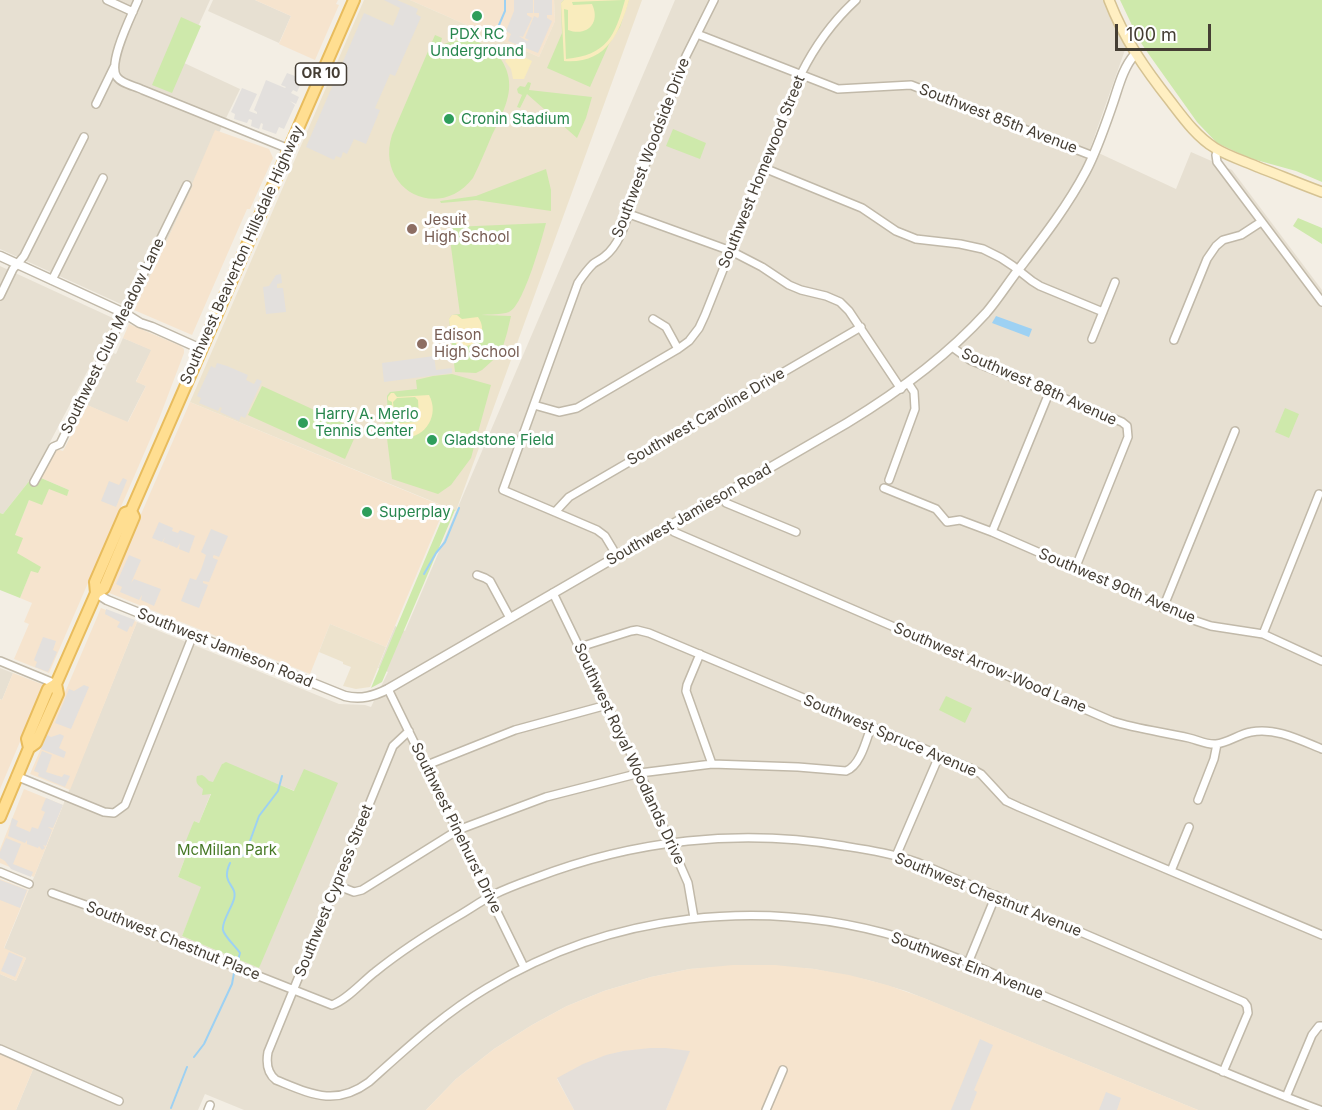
<!DOCTYPE html>
<style>
body{margin:0}
#map{position:relative;width:1322px;height:1110px;overflow:hidden;background:#f3eee4;font-family:Inter,sans-serif}
canvas{display:block}
.scale{position:absolute;left:1115px;top:24px;width:96px;height:27px;box-sizing:border-box;border:3px solid #453e34;border-top:0;padding-left:8px;font-size:18px;line-height:21px;white-space:nowrap;color:#453e34;-webkit-text-stroke:4px #fff;paint-order:stroke}
</style>
<div id="map">
<canvas width="1322" height="1110"></canvas>
<div class="scale">100 m</div>
</div>
<script>
const c = document.querySelector('canvas').getContext('2d');
c.lineJoin = 'round';
function fillPath(path, color) {
  c.fillStyle = color;
  c.fill(path, 'evenodd');
}
function stroke(path, color, width, dash) {
  c.strokeStyle = color;
  c.lineWidth = width;
  c.lineCap = dash ? 'butt' : 'round';
  c.setLineDash(dash || []);
  c.stroke(path);
}
function write(font, color, halo, rows, align = 'center') {
  c.font = font + ' Inter,sans-serif';
  c.lineWidth = 6;
  c.setLineDash([]);
  c.textBaseline = 'middle';
  c.strokeStyle = halo;
  c.fillStyle = color;
  for (const [text, x, y, turn = 0] of rows) {
    c.save();
    c.translate(x, y);
    c.rotate((+turn || 0) * Math.PI / 180);
    c.textAlign = isNaN(turn) ? turn : align;
    if (halo) c.strokeText(text, 0, 0);
    c.fillText(text, 0, 0);
    c.restore();
  }
}
fillPath(new Path2D(`
 M0,0H210L182,62L240,89L134,310L0,249Z
 M213,0H255L291,16L279,43L208,11Z
 M675,0H1103L1126,47L1090,149L1176,189L1191,152L1232,170L1322,290V1110H1198L906,991L868,980L814,969L752,965L690,969L651,977L604,991L567,1006L532,1025L494,1049L456,1079L426,1110H244L205,1094L198,1110H16L34,1067L48,1073L51,1066L0,1044V974L16,981L26,958L4,949L34,877L137,622L339,704L365,705L371,707L388,672L378,668L395,626L405,631ZM223,763L295,791L259,968L182,936L202,887L178,877L188,850L194,821L199,823Z
 M0,266L115,319L30,480L3,514L0,513Z
 M123,338L152,350L136,381L146,386L127,423L87,405L113,353L116,354Z
 M0,668L13,673L2,700L0,699Z`), '#e7e0d2');
fillPath(new Path2D(`
 M255,0H338L336,4L339,5L315,60L279,44L291,16Z
 M410,0H554L555,21L539,57Z
 M215,130L269,149L273,158L250,209H247L192,335L134,310L193,185L192,184Z
 M129,324L181,346L184,349V353L159,419L49,673L14,659L29,624L24,622L32,603L20,598L31,570L17,553L15,535L29,500L49,488L67,495L69,490L41,478L56,449L63,451L87,405L128,422L146,386L136,382L151,350L123,338Z
 M190,402L445,507L386,647L330,624L310,674L107,592Z
 M101,608L137,622L70,790L30,774Z
 M13,673L44,685L0,789V699L2,700Z
 M24,789L63,805L34,877L0,863V849Z
 M0,879L28,890L4,948L26,958L16,981L0,974Z
 M733,965H775L814,969L849,975L887,985L924,998L1198,1110H666L689,1051H623L593,1060L557,1079L574,1110H426L456,1079L494,1049L532,1025L567,1006L604,991L651,977L690,969Z
 M0,1052L34,1067L16,1110H0Z`), '#f6e4ce');
fillPath(new Path2D(`
 M650,1048H666L690,1051L666,1110H574L557,1078L583,1064L606,1055L623,1051Z`), '#e5dfd9');
fillPath(new Path2D(`
 M364,0H410L539,57L555,21L554,0H642L456,511L190,402Z
 M330,624L386,647L370,687L356,689L343,686L351,667L343,664V662L319,652Z`), '#ede3cd');
fillPath(new Path2D(`
 M564,0H629L620,27L609,44L590,87L547,68L562,33L561,3Z
 M1120,0H1322V182L1296,171L1249,158L1217,143L1197,122L1150,56L1139,40Z
 M181,17L201,26L172,93L152,85Z
 M435,35L442,38L440,46C454,39 470,37 484,45C503,54 513,76 508,96C505,110 498,123 492,135C486,149 480,164 473,178C438,223 375,189 392,135Z
 M528,82L531,83L529,90L592,97L586,118L577,138L527,94L520,108L517,107L522,95L518,93L517,89L520,86L525,87Z
 M673,129L706,143L700,159L666,146Z
 M546,169L551,190V211L476,200L441,203L440,201L476,196Z
 M1298,218L1322,228V244L1293,226Z
 M546,223C542,239 523,307 509,312C501,315 489,314 481,315L511,316L507,333L501,353L482,370L476,373L455,372L449,319L452,315L460,314L449,232L453,227Z
 M452,374L491,385L471,458L451,485L438,494L392,479L385,422H388L387,396L390,392L417,389L416,380L433,376Z
 M262,386L358,430L345,459L248,415Z
 M1285,408L1299,414L1289,438L1275,432Z
 M41,478L69,490L67,496L49,489L42,505L29,500L15,535L23,538L17,553L41,567L38,573L31,571L20,598L0,590V513L3,514L30,480Z
 M447,507L455,510L382,682L371,688Z
 M946,696L972,708L965,723L939,710Z
 M226,762L294,791L304,769L338,783L259,968L182,936L201,887L178,877L188,850L183,848L194,821L199,823L211,794L202,795L203,789C198,785 195,783 197,776L202,775L205,777L209,781L213,782L222,764Z`), '#cee9ab');
fillPath(new Path2D(`
 M564,0H623L572,2L573,5L592,4C601,23 587,37 568,30V10L564,9L566,59C607,55 615,36 625,0H629C619,35 606,64 564,61L561,3Z
 M514,52L532,61L524,79H513L511,69L505,61Z
 M452,315H457L462,319L478,317C490,334 474,352 456,344L454,327L450,326L449,319Z
 M391,393H394L397,397L429,395C442,419 419,446 393,435L392,402L388,400V397ZM415,397L418,400L419,419L416,422L397,423L395,420L393,402L397,398Z`), '#f9ecbd');
fillPath(new Path2D(`
 M384,0H397L418,9L416,14L421,17L395,76L390,74L375,108L380,110L366,144L354,139L347,154L343,152L341,158L336,156L334,160L306,147L364,13L393,26L400,8Z
 M514,0H533V13H527V15L532,18L523,37L519,36L527,41L529,40L525,38L534,16L538,18L539,16V13H534V0H552V15H547V18L552,21L538,53L508,41L511,34L506,31L514,11Z
 M287,73L303,79L297,92L293,90L291,93L299,97L296,104L290,101L295,105L284,129L279,127L276,134L262,129L263,124L261,123L259,129L251,126L252,120L249,119L247,123L234,119L235,114L231,112L242,88L257,94L249,111L257,114V112L254,110L266,80L285,88L286,87L281,85Z
 M281,274L282,283L277,284V288H283L286,312L266,314L263,287L269,286L276,275Z
 M434,356L436,370L452,368V373L384,382L382,363Z
 M217,363L227,366L248,375L246,380L254,384L257,379L262,381L245,418L241,416L239,421L220,412L222,408L220,407L218,411L199,403L201,398L197,396L211,366L215,368Z
 M123,478L127,480L116,507L101,501L109,481L119,485Z
 M159,522L173,528L172,531L178,533L180,530L195,536L189,553L179,549L180,543L177,548L163,542L165,537L162,542L152,538Z
 M211,529L228,536L219,557L214,555L213,556V558L218,560L209,582L203,581V583L208,585L199,608L181,601L190,578L196,580L201,570L206,555L201,552Z
 M129,555L141,560L131,583L134,579L161,589L154,606L141,600L142,595L139,600L120,592L122,587L116,584Z
 M106,609L135,620L132,627L130,626L127,632L117,627L120,622L105,614Z
 M43,637L56,641L53,650L57,652L48,672L35,667L37,662L34,660Z
 M84,685L89,687L71,729L55,723L69,689L74,691Z
 M60,734L64,736L59,748L66,752L64,758L41,749L47,735L51,737Z
 M42,751L52,755L46,772L62,777L64,774L70,776L65,787L38,776L39,773L34,771Z
 M46,798L63,805L53,828L48,827L52,830L46,846L43,845L45,848L42,850L39,846L38,848L27,844V840L25,843L8,836L12,818L18,821L16,826L30,832L32,827L38,829L45,812L41,810Z
 M6,838L21,844L13,864L33,872L31,877L11,869L5,861L0,858V852Z
 M0,880L27,890L20,908L0,900Z
 M9,952L23,958L15,977L1,971Z
 M980,1039L993,1045L974,1090L977,1092L970,1110H951Z
 M1106,1092L1121,1098L1117,1110H1099Z`), '#e3e0dd');
fillPath(new Path2D(`
 M996,316L1032,329L1029,337L992,323Z`), '#9dd1f3');
stroke(new Path2D(`
 M499,25L505,11V0
 M424,574L436,553L445,542L459,508
 M236,857L245,855L259,816L278,791L282,776
 M230,863C220,885 238,884 234,899C232,907 221,923 223,930C224,936 236,947 240,953L238,960
 M194,1057L204,1044L232,984L234,973
 M171,1108L187,1067`), '#9dd1f3', 2);
const minor = new Path2D(`
 M107,0L133,12
 M138,0C132,15 107,63 117,77C122,84 135,86 143,90L289,149
 M697,34L838,89L911,85L1093,156
 M96,104L114,67
 M1218,150L1216,155L1217,162L1322,302
 M764,168L862,208L896,231L916,239L960,244L983,249L1001,258L1013,266L1032,281L1040,286L1103,312
 M629,214L731,251L762,267L789,285L801,290L826,296L840,302L849,311L901,389
 M52,280L103,178
 M0,296L13,269L24,256L84,137
 M653,319L666,327L678,349
 M1092,339L1115,282
 M1174,340L1207,259L1216,246L1223,240L1241,235L1261,222
 M952,347L970,360L1122,422L1127,426L1128,437L1075,569
 M534,405L559,412L577,408L678,349L689,341L699,328L705,315L801,74C815,46 833,21 856,0
 M889,480L915,409L914,392L908,383
 M34,482L53,447L60,444L187,185
 M884,488L936,509L947,522L960,520L992,532L1196,621L1211,626L1263,634L1322,661
 M722,495L726,503L796,532
 M555,512L569,497L861,327
 M669,527L674,532L1112,721C1137,729 1163,732 1189,738C1198,740 1207,745 1216,744C1228,743 1239,734 1251,732C1275,727 1300,740 1322,749
 M992,532L1049,393
 M617,556L605,536L597,530L503,490L578,283C582,277 587,270 593,264C597,261 602,259 605,256C620,244 627,221 631,203L686,56L714,0
 M477,575L485,578L490,581L510,618
 M553,593L640,773L688,883L694,918
 M1163,608L1235,431
 M1263,634L1319,494
 M580,647L631,631L637,630L649,633L970,768L981,774L1006,801L1019,807L1322,935
 M700,654L687,685L686,691L712,764
 M0,661L56,684
 M388,689L524,967
 M409,731L393,746L268,1052C266,1063 267,1073 276,1080C311,1094 335,1107 369,1082C407,1048 443,1014 487,988C611,913 763,896 902,938C953,954 1002,978 1051,999C1141,1036 1229,1076 1320,1110
 M427,765L515,730L607,705
 M16,776L104,812L114,813L125,805L193,635
 M1198,800L1214,759L1217,744
 M896,856L939,756
 M1171,871L1189,827
 M0,872L29,884
 M336,885L354,892L362,890L458,830L546,797L640,773L712,764L798,767L846,771C860,766 866,741 871,727
 M52,893L94,908L132,926L332,1005C347,1000 363,981 375,972C401,951 429,933 458,916C470,909 481,901 493,895C507,888 521,883 535,878C634,840 740,828 844,846C869,850 895,854 919,863L1244,1002L1247,1006L1248,1013L1223,1072
 M968,963L996,895
 M0,1049L119,1101
 M1286,1097L1312,1035L1319,1026H1322
 M208,1110L210,1105
 M766,1110L783,1070`);
const tertiary = new Path2D(`
 M0,256L124,313L140,323L152,327L201,349
 M96,593L107,600L345,696C361,700 374,696 388,689L847,423C898,392 946,357 986,313C999,298 1009,281 1022,265C1045,235 1068,205 1086,171C1097,150 1105,126 1113,103C1119,85 1123,68 1135,54`);
const secondary = new Path2D(`
 M1109,0C1124,39 1145,69 1171,102C1184,119 1197,137 1215,148C1228,156 1244,161 1258,167C1279,175 1300,184 1322,192`);
const primary = new Path2D(`
 M96,593L104,588L134,517L131,511
 M29,748L27,739L48,689L56,684L96,593L95,582L125,513L131,511L354,0
 M0,817L29,748L36,743L58,694L56,684`);
stroke(minor, '#c1b9a9', 10);
stroke(tertiary, '#c1b9a9', 11);
stroke(secondary, '#d5c292', 12);
stroke(primary, '#e8bc5d', 14);
stroke(minor, '#fff', 7);
stroke(tertiary, '#fff', 8);
stroke(secondary, '#ffefc2', 9);
stroke(primary, '#ffde91', 10);
for (const [x, y, r, color] of [
 [477,16,6,"#2e9e5b"],
 [449,119,6,"#2e9e5b"],
 [412,229,6,"#8d6e63"],
 [422,344,6,"#8d6e63"],
 [303,423,6,"#2e9e5b"],
 [432,440,6,"#2e9e5b"],
 [367,512,6,"#2e9e5b"]
]) {
  const dot = new Path2D();
  dot.arc(x, y, r, 0, 2 * Math.PI);
  c.fillStyle = color;
  c.fill(dot);
  stroke(dot, '#fff', 2);
}
for (const [x, y, w] of [
 [321,74,51]
]) {
  const box = new Path2D();
  box.roundRect(x - w / 2, y - 11, w, 22, 4.5);
  c.fillStyle = '#fff';
  c.fill(box);
  stroke(box, '#453e34', 1.5);
}
write('bold 14px', '#453e34', null, [
 ["OR 10",321,74]
]);
write('15px', '#27864d', '#fff', [
 ["PDX RC",477,34,"center"],
 ["Underground",477,51,"center"],
 ["Cronin Stadium",461,119],
 ["Harry A. Merlo",315,414],
 ["Tennis Center",315,431],
 ["Gladstone Field",444,440],
 ["Superplay",379,512]
], 'left');
write('15px', '#453e34', '#fff', [
 ["Southwest 85th Avenue",998,119,21],
 ["Southwest Woodside Drive",651,148,-69],
 ["Southwest Homewood Street",762,172,-68],
 ["Southwest Beaverton Hillsdale Highway",242,255,-66],
 ["Southwest Club Meadow Lane",113,336,-64],
 ["Southwest 88th Avenue",1039,387,24],
 ["Southwest Caroline Drive",706,417,-30],
 ["Southwest Jamieson Road",689,515,-30],
 ["Southwest 90th Avenue",1117,586,23],
 ["Southwest Jamieson Road",225,648,22],
 ["Southwest Arrow-Wood Lane",990,668,23],
 ["Southwest Spruce Avenue",890,736,23],
 ["Southwest Royal Woodlands Drive",629,754,65],
 ["Southwest Pinehurst Drive",456,828,64],
 ["Southwest Cypress Street",334,891,-68],
 ["Southwest Chestnut Avenue",988,895,22],
 ["Southwest Chestnut Place",173,941,22],
 ["Southwest Elm Avenue",967,966,21]
]);
write('15px', '#785e54', '#fff', [
 ["Jesuit",424,220],
 ["High School",424,237],
 ["Edison",434,335],
 ["High School",434,352]
], 'left');
write('15px', '#467825', '#fff', [
 ["McMillan Park",227,850]
]);
</script>
